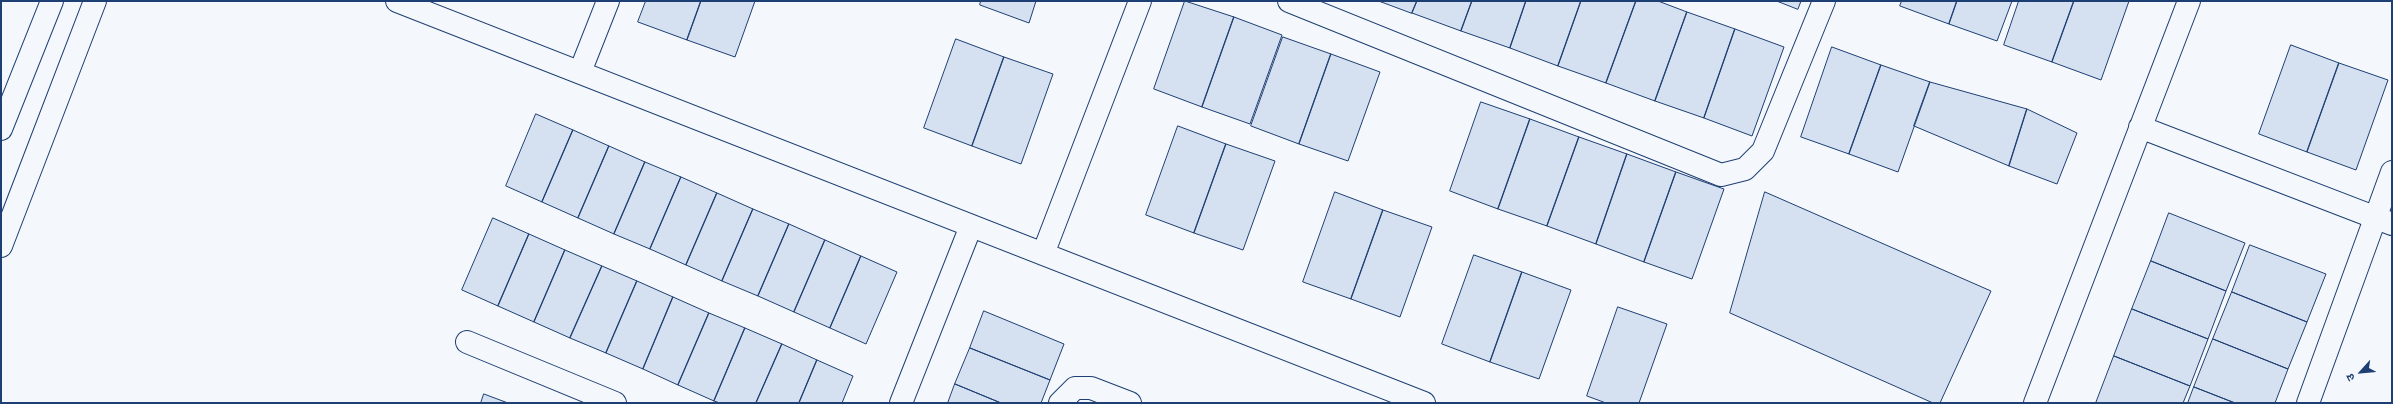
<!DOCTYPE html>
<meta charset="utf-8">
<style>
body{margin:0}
#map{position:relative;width:2393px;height:404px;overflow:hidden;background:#f4f7fb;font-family:Cabin,"Noto Sans Devanagari",sans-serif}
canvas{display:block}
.frame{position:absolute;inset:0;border:2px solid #1d3f73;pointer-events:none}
.north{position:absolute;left:2341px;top:352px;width:40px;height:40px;-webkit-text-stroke:3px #f4f7fb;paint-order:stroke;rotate:243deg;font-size:11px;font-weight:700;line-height:16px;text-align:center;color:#1d3f73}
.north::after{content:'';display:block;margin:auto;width:14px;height:18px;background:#1d3f73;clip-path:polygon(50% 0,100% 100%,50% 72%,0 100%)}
</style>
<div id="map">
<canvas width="2393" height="404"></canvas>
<div class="frame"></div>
<div class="north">उ</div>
</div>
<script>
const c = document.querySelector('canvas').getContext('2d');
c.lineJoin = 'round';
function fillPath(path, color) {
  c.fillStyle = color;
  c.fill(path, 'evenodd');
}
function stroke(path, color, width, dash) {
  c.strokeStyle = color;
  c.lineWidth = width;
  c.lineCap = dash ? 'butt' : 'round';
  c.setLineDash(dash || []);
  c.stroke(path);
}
const building = new Path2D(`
 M646,1H701L687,40L638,22Z
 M701,1H755L735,57L687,40Z
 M981,1H1036L1029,23L980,5Z
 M1185,1L1234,17L1202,107L1154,89Z
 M1379,1H1417L1412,13Z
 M1417,1H1472L1461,31L1412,13Z
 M1472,1H1526L1510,48L1461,31Z
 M1526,1H1581L1558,66L1510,48Z
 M1581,1H1636L1606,83L1558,66Z
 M1636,1H1658L1687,12L1655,101L1606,83Z
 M1777,1H1801L1798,9Z
 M1902,1H1957L1949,24L1900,6Z
 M1957,1H2012L1997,41L1949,24Z
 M2019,1H2074L2052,62L2004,45Z
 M2074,1H2129L2101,80L2052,62Z
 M1687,12L1735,29L1704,118L1655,101Z
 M1234,17L1282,35L1250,124L1202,107Z
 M1735,29L1784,47L1752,136L1704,118Z
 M1283,37L1331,54L1299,144L1251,126Z
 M956,39L1004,57L972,146L924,128Z
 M2291,45L2339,63L2307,152L2259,134Z
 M1832,47L1881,65L1849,154L1801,137Z
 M1331,54L1380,72L1348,161L1299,144Z
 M1004,57L1053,74L1021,164L972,146Z
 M2339,63L2388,80L2356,170L2307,152Z
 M1881,65L1930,82L1898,172L1849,154Z
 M1930,82L2027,109L2009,166L1914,126Z
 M1481,102L1530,119L1498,209L1450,191Z
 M2027,109L2077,133L2057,184L2009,166Z
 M536,114L573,130L542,202L506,186Z
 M1530,119L1579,137L1547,226L1498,209Z
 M1178,126L1226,144L1194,233L1146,215Z
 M573,130L609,146L578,218L542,202Z
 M1579,137L1627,154L1596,244L1547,226Z
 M1226,144L1275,161L1243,250L1194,233Z
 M609,146L645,162L614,234L578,218Z
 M1627,154L1676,172L1644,262L1596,244Z
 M645,162L681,177L650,249L614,234Z
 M1676,172L1724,189L1692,279L1644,262Z
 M681,177L717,193L686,265L650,249Z
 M1335,192L1383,210L1351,299L1303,282Z
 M1765,192L1991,291L1940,403H1933L1730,313Z
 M717,193L753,209L722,281L686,265Z
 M753,209L789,224L758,296L722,281Z
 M1383,210L1432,227L1400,317L1351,299Z
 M2169,213L2245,243L2226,291L2151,261Z
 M493,218L529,234L498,306L462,290Z
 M789,224L825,240L794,312L758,296Z
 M529,234L565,250L534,322L498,306Z
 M825,240L861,256L830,328L794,312Z
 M2250,245L2326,274L2307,322L2232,292Z
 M565,250L602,266L570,338L534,322Z
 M1474,255L1522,272L1490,362L1442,344Z
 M861,256L897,272L866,344L830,328Z
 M2151,261L2226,291L2208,339L2132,309Z
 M602,266L637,281L606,353L570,338Z
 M1522,272L1571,290L1539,379L1490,362Z
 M637,281L673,297L643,369L606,353Z
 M2232,292L2307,322L2288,369L2213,339Z
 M673,297L709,313L678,385L643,369Z
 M1618,307L1667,324L1639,403H1606L1587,396Z
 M2132,309L2208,339L2190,386L2114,356Z
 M984,311L1064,344L1050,380L970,348Z
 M709,313L745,328L714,401L678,385Z
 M745,328L782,344L756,403H720L714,401Z
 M2213,339L2288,369L2275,403H2235L2194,387Z
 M782,344L817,360L799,403H756Z
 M970,348L1050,380L1041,403H1001L955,384Z
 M2114,356L2190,386L2183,403H2096Z
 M817,360L853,376L842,403H799Z
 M955,384L1001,403H948Z
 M2194,387L2235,403H2188Z
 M484,394L508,403H481Z`);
fillPath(building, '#d5e0f0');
stroke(building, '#1d3f73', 1);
const minor = new Path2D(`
 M397,1L1424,403
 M1289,1L1721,175L1745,169L1763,151L1824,1
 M580,72L608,1
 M2140,127L2392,224
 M1,129L52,1
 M1,246L95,1
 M1043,254L1140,1
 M467,342L615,403
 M901,403L971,226
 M1060,403L1075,388H1091L1130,403
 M2035,403L2189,1
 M2308,403L2392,172`);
stroke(minor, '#1d3f73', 24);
stroke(minor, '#f4f7fb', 22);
</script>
